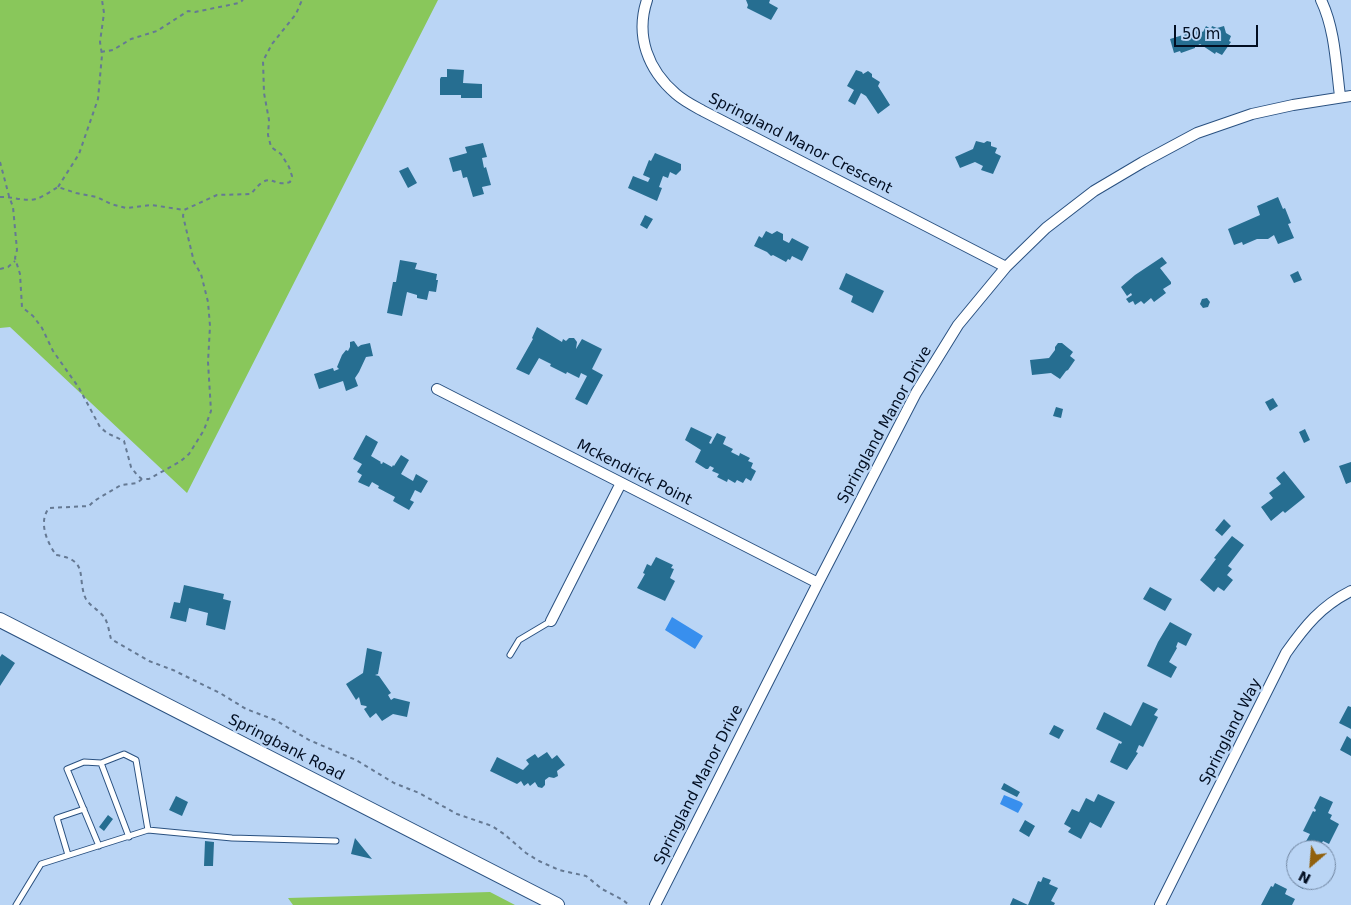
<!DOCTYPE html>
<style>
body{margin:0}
#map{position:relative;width:1351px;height:905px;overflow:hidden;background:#bad5f5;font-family:"DejaVu Sans",sans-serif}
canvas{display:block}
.north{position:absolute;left:1286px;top:840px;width:50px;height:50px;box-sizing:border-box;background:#bad5f5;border:1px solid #7085a0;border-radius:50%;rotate:207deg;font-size:14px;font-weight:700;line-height:20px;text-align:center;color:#020e21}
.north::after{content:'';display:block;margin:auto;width:18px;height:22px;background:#91610e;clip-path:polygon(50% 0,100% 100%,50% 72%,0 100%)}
.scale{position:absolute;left:1174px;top:25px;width:84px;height:22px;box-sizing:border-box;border:2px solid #020e21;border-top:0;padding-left:6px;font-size:15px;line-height:18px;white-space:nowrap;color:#020e21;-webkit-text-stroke:4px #bad5f5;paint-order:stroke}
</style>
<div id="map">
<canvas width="1351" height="905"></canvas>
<div class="north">N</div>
<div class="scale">50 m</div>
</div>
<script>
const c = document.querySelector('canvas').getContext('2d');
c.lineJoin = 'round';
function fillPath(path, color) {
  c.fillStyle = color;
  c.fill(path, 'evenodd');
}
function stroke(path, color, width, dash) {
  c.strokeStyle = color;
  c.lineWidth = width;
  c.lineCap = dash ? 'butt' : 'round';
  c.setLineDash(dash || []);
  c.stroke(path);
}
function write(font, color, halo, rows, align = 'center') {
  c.font = font + ' "DejaVu Sans",sans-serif';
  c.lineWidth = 5;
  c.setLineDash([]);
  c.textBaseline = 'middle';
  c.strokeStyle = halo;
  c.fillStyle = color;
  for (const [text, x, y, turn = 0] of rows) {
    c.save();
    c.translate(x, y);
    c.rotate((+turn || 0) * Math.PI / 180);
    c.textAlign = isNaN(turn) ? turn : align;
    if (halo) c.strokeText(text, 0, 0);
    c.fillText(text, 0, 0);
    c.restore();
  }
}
fillPath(new Path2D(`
 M0,0H438L187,493L10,327L0,328Z
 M490,892L515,905H293L288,898Z`), '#89c75b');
fillPath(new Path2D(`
 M672,617L703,636L695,649L665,630Z
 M1004,795L1021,802L1023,804L1018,813L1000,804Z`), '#388fee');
fillPath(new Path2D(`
 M746,0H770L769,3L778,8L771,20L747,8L748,5Z
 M1206,26L1211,29L1212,26L1217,28L1224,26L1226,33L1231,36L1229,41L1231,42L1222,55L1216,52L1215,54L1200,44L1195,47V48L1181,53L1180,51L1174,53L1170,39L1199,30L1203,32Z
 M447,69L464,70L463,83L482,84V98H461V95H440V79L441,77H447Z
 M856,70L862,72L863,74L868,71L872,74V77L880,82L878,86L890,105L878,114L866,96L861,93L855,105L848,101L854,90L847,86Z
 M976,141L984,143L987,141L991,142V146L997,148L995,153L1001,156L993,174L981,170L983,166L975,162L960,168L955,157L973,149Z
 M483,143L487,157L482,158L484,168L486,167L491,185L482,187L484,194L473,197L467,177L463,178L461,170L453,172L449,158L467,153L465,147Z
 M655,153L681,164V170L676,175L670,172L668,178L663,176L659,187L662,188L657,201L628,188L633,176L648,182L650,178L643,175L649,160L651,161Z
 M408,167L417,183L408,188L399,171Z
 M1278,197L1283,209L1285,208L1291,223L1288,224L1294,238L1278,244L1274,235L1268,239H1257L1243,245L1242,242L1234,245L1228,229L1260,215L1257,206Z
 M645,215L653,219L647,229L640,225Z
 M766,231L772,234L777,231L783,234V240L789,243L792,238L809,247L802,261L792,256L790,260L788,259L786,262L773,255L771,256L767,252L754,246L759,236L762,238Z
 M1162,257L1167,263L1160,268L1171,282V284L1163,289L1166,293L1154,302L1151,298L1144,304L1141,301L1135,305L1133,301L1129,303L1126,299L1132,295L1131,293L1127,296L1121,287L1135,275Z
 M400,260L417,263L415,269L437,274L436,280H438L436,292L429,291L427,300L417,298V295L407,292L402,316L387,313L393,282H396Z
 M1298,271L1302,280L1294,283L1290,275Z
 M846,273L884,291L873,313L851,302L853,296L839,289Z
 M1207,298L1210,302L1208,307L1203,308L1200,304L1202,299Z
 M537,327L562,342L563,339L566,341L569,338H574L577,342L576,349L582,339L602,349L592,369L603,375L587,405L575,399L587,376L581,373L579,378L567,372L566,374L550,366L551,364L539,358L529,375L516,369L533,339L532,338Z
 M354,341L358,347L361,345L370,343L373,356L366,357L359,372L355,378L358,386L346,391L343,381L319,389L314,374L333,368L334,371L339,369L337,367L342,355L346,350L348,351L350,347V342Z
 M1058,343H1062L1073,352L1070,356L1075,360L1068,370L1066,371L1060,379L1051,373L1032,375L1030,360L1049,358L1055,350V347Z
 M1273,398L1278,406L1270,411L1265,402Z
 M1056,407L1063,409L1061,418L1053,416Z
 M691,427L712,437L709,443L711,444L717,433L726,437L723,444L733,449L731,452L739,456L740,453L750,458L748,461L753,463L751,468L756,471L751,481L746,478L743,483L737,480L735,483L728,479L727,482L717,477L719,474L712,471L714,468L710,466L708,469H706L695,462L701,450L685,440Z
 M1305,429L1310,440L1304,443L1299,432Z
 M366,435L378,442L371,456L381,462L380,463L382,464L383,462L392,467L393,465L394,466L401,455L409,460L401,474L413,481L416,474L428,481L421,493L415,490L410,500L414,502L409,510L393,501L395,497L378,488L379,486L372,482L369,487L358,482L362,475L357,472L362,464L353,459Z
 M1351,462V482L1346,484L1339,466Z
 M1284,471L1305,497L1285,513L1283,511L1271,521L1261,507L1273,498L1269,493L1281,484L1276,478Z
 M1224,519L1231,526L1222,536L1215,530Z
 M1232,536L1244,545L1228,566L1232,569L1227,575L1233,580L1224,591L1218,587L1214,592L1200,580L1216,559L1214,558Z
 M656,557L673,565L671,568L674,569L670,578L675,581L665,601L637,588L645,574L643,573L647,564L651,566Z
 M184,585L224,594L223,599L231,601L225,630L206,625L208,613L189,608L186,622L170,618L174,602L180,603Z
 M1150,587L1172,599L1165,611L1143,599Z
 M1170,622L1192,634L1186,646L1178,642L1176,647L1177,648L1169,662L1177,667L1171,678L1147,666L1158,642Z
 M367,648L382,652L378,674L375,675L379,676L391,693L388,695L391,700L394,698L410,702L407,717L393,714L382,721L376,713L370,718L364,709L367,707L366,706L361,705L359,697L356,700L346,684L363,673Z
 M2,654L15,663L0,686V657Z
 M1143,702L1158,709L1154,715L1158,717L1143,747L1139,745L1136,752L1138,753L1127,770L1110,762L1119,743L1121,744L1122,742L1096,729L1104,712L1131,726Z
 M1348,706L1351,707V729L1339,723Z
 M1054,725L1064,730L1059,739L1049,734Z
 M1347,736L1351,739V756L1340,750Z
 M547,752L552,759L557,755L565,765L557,771L558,776L554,778L549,777L545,780V785L542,788L538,787L535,782L530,786L528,783L524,786L521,781L517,784L490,771L497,757L523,770L529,764L526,760L535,754L538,758Z
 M1004,783L1020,792L1017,797L1001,789Z
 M1098,794L1115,802L1101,828L1090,822L1081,839L1068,832L1071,828L1064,824L1072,809L1079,812L1086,798L1094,802Z
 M176,796L188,802L182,816L169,810Z
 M1320,796L1333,802L1328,813L1332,815L1330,819L1339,824L1329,844L1323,841L1318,850H1314L1304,845L1310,834L1303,831L1313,811L1315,812L1316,810L1314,808Z
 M108,815L113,819L104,831L99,827Z
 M1025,820L1035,826L1029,837L1019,831Z
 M355,838L372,859L351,854Z
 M205,841L214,842L213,866H204Z
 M1043,877L1051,880L1049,884L1058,888L1051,901L1055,903L1054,905H1010L1013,898L1028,905L1038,881L1041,882Z
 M1301,880L1307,882L1303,889L1298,886Z
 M1275,883L1287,889L1285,894L1295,899L1292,905H1261L1271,886L1273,887Z`), '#266e91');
const lane = new Path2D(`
 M510,655L519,640L551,621
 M101,763L124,754L136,760L148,830
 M99,846L67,769L84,762L101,763L129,837
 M68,855L57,818L84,809
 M16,905L41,864L148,830L232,838L336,841`);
const street = new Path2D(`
 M647,0C635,36 648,70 676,94C684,101 694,106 703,111L1006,267
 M1321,0C1335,29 1336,65 1340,96
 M437,389L818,583
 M551,621L621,483
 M655,905L818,583L916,393L958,325L1006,267L1046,228L1094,191L1143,162L1197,133L1252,114L1293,105L1351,96
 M1160,905L1286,653C1305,626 1321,606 1351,591`);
const secondary = new Path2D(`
 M0,620L557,905`);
stroke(lane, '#2a5180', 7);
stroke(street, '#2a5180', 12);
stroke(secondary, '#2a5180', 16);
stroke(new Path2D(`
 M101,52L113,50L131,39L157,31L188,11L195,12L239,3L243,0
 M0,162L9,196L13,207L17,250L15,258L20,274L22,307L33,316L42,328L53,351L79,388L100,427L107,433L124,441L131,467L137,475L142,479H149L181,461L189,454L204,430L211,411L208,362L210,326L208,302L201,274L194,262L183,216L184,210
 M58,187L79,154L98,99L102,55L100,42L104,13L102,0
 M0,197C12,196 24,202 36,199C43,197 51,191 58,187L76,193L97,197L111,204L126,208L152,205L184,210L217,195L251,194C271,168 271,188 290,182L292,176L289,167L281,154L271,147L268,135L269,120L264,93L263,61L272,44L296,14L302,0
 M0,269L8,267L15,261
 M142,479L137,483L121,485L94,501L89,506L49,508C38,522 47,542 56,555C89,560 77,576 85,597C88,605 99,610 104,617C108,622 109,632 111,639L149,661L173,670L220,693L246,709L275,720L309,740L356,760L394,783L419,793L457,814L492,826L504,834L526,853L539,861L559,870L586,876L602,889L623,900L629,905`), '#657993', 2, [4, 4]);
stroke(lane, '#fff', 5);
stroke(street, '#fff', 10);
stroke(secondary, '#fff', 14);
write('15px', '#020e21', '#bad5f5', [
 ["Springland Manor Crescent",800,144,27],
 ["Springland Manor Drive",885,425,-61],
 ["Mckendrick Point",634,473,27],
 ["Springland Way",1231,732,-63],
 ["Springbank Road",286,748,27],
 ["Springland Manor Drive",699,785,-63]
]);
</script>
